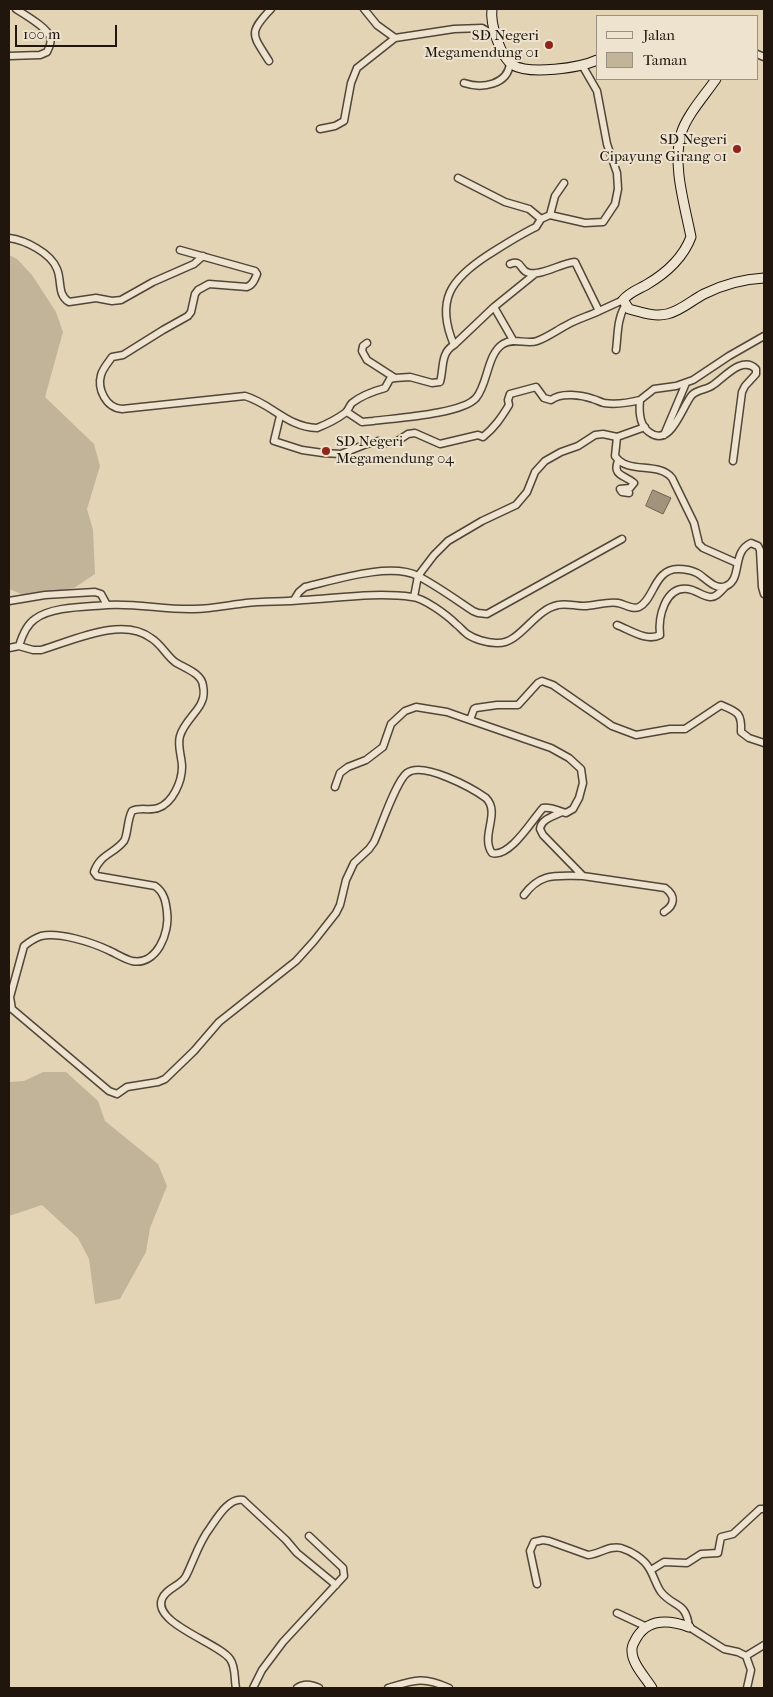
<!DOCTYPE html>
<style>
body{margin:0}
#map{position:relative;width:773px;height:1697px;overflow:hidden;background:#e3d4b5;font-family:"IM FELL French Canon",serif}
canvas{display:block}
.frame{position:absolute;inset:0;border:10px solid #20160e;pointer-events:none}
.legend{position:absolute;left:596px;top:15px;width:162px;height:65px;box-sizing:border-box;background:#ede3cf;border:1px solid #9b9182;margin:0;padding:6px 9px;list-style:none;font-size:15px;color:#20160e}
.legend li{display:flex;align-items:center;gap:10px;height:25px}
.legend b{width:25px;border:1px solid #9b9182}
.scale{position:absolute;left:15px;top:25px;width:102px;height:22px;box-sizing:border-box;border:2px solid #20160e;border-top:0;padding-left:6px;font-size:15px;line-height:18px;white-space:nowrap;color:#20160e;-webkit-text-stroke:4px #ede3cf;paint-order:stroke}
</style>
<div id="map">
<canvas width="773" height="1697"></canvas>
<div class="frame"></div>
<ul class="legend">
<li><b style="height:6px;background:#ede3cf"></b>Jalan</li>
<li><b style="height:14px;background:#c2b499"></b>Taman</li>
</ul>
<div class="scale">100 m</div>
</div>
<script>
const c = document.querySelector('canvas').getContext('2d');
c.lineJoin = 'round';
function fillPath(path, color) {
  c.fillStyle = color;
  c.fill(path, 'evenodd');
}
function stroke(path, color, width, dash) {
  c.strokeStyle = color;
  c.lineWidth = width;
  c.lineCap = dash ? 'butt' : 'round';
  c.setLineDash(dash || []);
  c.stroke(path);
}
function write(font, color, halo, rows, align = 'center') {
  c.font = font + ' "IM FELL French Canon",serif';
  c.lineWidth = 4;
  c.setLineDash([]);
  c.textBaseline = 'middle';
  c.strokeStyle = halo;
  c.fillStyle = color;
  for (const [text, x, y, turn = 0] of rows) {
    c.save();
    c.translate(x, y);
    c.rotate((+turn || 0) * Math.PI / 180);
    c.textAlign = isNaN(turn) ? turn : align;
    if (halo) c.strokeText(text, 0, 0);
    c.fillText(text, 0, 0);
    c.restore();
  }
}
fillPath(new Path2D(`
 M9,255L17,259L32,275L56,312L63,332L45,397L94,444L100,466L87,509L93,530L95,574L74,588L29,597L9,589Z
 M43,1072H66L98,1101L105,1121L158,1164L167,1186L150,1228L146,1252L120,1299L95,1304L89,1259L78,1238L42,1205L9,1216V1082L24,1081Z`), '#c2b499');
const water = new Path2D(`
 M653,490L671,498L663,514L646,506Z`);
fillPath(water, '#a1937c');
stroke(water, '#6d6150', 1);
const street = new Path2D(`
 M364,9L377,25L395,38L454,29L482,28L496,36
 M757,54L764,57
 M9,56L40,55L47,52C49,48 52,41 50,37C47,27 25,15 16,9
 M269,61C253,35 247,34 271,9
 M464,83C482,89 508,85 510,63
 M320,129L335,126L344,121L351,83L357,68L395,38
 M458,178L505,202L529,209L541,219
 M550,215L585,223L603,222L615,204L618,189L617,173L607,144L597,91L582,65
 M9,238C25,240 51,253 57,269C62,280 57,295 69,302L96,298L112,301L121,300L153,282L194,264L203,256
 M180,250L255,271L257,274C255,279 253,285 247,287L209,284L198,290L195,294L191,312L188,316L163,330L123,355L112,357C108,363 103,368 101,375C97,389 106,408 122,409L245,396C272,404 287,427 317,428C327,424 337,419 345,413C349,410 349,406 352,403C361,396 374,391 385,388L390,379L395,378
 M510,264C523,259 519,271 529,273C542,276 561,263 575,262L599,311L623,300
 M494,307L513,340
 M367,343L363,346L362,351L367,360L395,378L410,377L432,383L440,382C444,369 440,353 454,345L494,307L536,273
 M454,345C435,300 451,279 488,255C504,245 519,235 536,227L541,219L550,215L555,196L564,183
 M616,350C618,335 617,319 625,306
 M347,412L362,422L373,421C396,418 462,414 476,398C488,384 487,354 503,344C515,337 526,345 537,341C548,337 557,330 567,325C577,319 589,316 599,311
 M280,416L274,441L302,450L323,453L341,454L364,445L378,441L382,444L396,442L408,434L415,433L440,444L478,435L483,437C495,427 501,418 509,405L508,400L510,394L536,387L544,398L551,400C561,392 582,395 593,399C597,400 600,402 604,403C617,405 628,403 640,400
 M645,427L617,437L615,456C628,475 658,461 672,478L694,523L699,544L703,548L737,563
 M664,435L686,383
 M618,461C612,476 625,475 634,483L630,488L620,489L622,492L629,493
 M733,461L742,392L745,386L756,374V369C742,355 724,378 713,385C707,390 698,389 692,395C682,406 671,449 649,432C639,425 639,410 640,400L654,389L676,386L693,380L729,356L764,336
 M414,597L418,576L434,555L448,541L482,521L516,505L527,492L535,472L545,461L561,452L578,446L595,435L603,434L617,437
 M294,600L299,592L305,587C335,580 390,562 418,576C437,586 455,599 473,611L478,613L487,614L622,539
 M9,601L45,595L95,592L101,594L107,605C136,603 165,610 194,609C211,609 229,605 246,603C265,601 284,602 303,600C338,598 377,592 412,597C424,598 447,615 456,624C460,627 463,631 467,634C474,639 487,643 496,643C520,645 533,610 558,605C566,603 575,606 584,606C595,606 607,601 618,603C624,604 633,610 639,607C654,600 654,569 678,569C684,569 691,570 697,573C705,577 715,591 726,586C743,579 731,552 751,543L758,546L760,550L762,587L764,594
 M107,605C87,607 52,606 35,619C26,625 22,636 19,646L33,650H41C72,641 122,616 151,638C161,644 166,655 175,662C184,668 202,673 203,686C204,690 204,697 202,701C199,711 184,722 180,736C177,746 182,757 182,767C182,781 173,803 158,808C150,811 140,807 132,811C127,820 128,835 124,841C114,854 100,854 94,872L97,876L155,886C164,892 166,902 167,912C170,932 157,966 132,961C124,959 115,953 108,950C91,942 59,932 41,936C35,938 29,942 24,946L10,997L12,1009L109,1091L117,1094L127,1087L158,1082L165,1079L194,1051L219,1022L296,961L314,941L336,913L340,905L346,880L354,863L369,849L374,842C381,827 396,781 407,773C423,761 472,788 486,798C501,813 480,836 492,853C510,858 532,820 543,808C552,806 557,811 566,813L573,809L579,798L583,783L581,769L569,758L551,748L464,718L447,712L416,707L405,711L391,724L383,747L366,760L348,767L340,773L335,787
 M617,625C630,630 647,642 660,635C658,617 665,586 688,589C696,590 702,596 710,597C716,598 721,591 725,587
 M9,648L19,646
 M470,720L474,709L476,708L497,705H518L538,683L542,681L553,685L612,726L636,735L670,729H685L721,705C738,712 742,713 741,732L749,738L764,743
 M583,876L665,888C676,896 675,905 664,912
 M524,895C541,872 556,876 583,876L543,835L540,829C541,819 554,816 562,812
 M651,1570L664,1562L687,1563L701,1554L718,1553L721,1537L733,1534L760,1509H764
 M537,1584L530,1551L534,1542L543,1540L549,1541L588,1555C600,1554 609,1545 621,1548C631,1551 644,1559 649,1568C654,1576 656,1585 661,1592C674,1608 686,1601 689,1627L724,1649L738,1652L746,1656L764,1645
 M617,1613L647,1627
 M746,1656L751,1670L747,1688
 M236,1688C234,1679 236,1667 230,1659C219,1643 152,1623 162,1599C166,1588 181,1586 186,1576C194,1560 199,1542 210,1528C217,1518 229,1497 243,1500L286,1540L297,1553L336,1585
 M253,1688L262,1670L283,1642L344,1576L343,1568L309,1536
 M297,1688C304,1683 311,1684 319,1688
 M388,1688C414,1680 423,1676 449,1688`);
const secondary = new Path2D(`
 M492,9C490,23 500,57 513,65C529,75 580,68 597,60
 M716,79C705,95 686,116 681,134C672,165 685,206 691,237C683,258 665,274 646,285C637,290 630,292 623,300L629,309C641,312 654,317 667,314C681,311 692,300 704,294C722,285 744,279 764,278
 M652,1688C646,1678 632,1664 632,1651C631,1646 635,1641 637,1637C649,1618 670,1620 689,1627`);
stroke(street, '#514638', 9);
stroke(secondary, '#20160e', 11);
stroke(street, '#ede3cf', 6);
stroke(secondary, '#ede3cf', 9);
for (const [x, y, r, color] of [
 [549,45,5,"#8f2418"],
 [737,149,5,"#8f2418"],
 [326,451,5,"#8f2418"]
]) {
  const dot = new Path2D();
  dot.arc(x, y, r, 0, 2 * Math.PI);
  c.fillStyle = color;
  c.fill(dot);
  stroke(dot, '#ede3cf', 2);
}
write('15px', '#20160e', '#ede3cf', [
 ["SD Negeri",539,36],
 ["Megamendung 01",539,53],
 ["SD Negeri",727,140],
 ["Cipayung Girang 01",727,157],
 ["SD Negeri",336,442,"left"],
 ["Megamendung 04",336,459,"left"]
], 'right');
</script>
